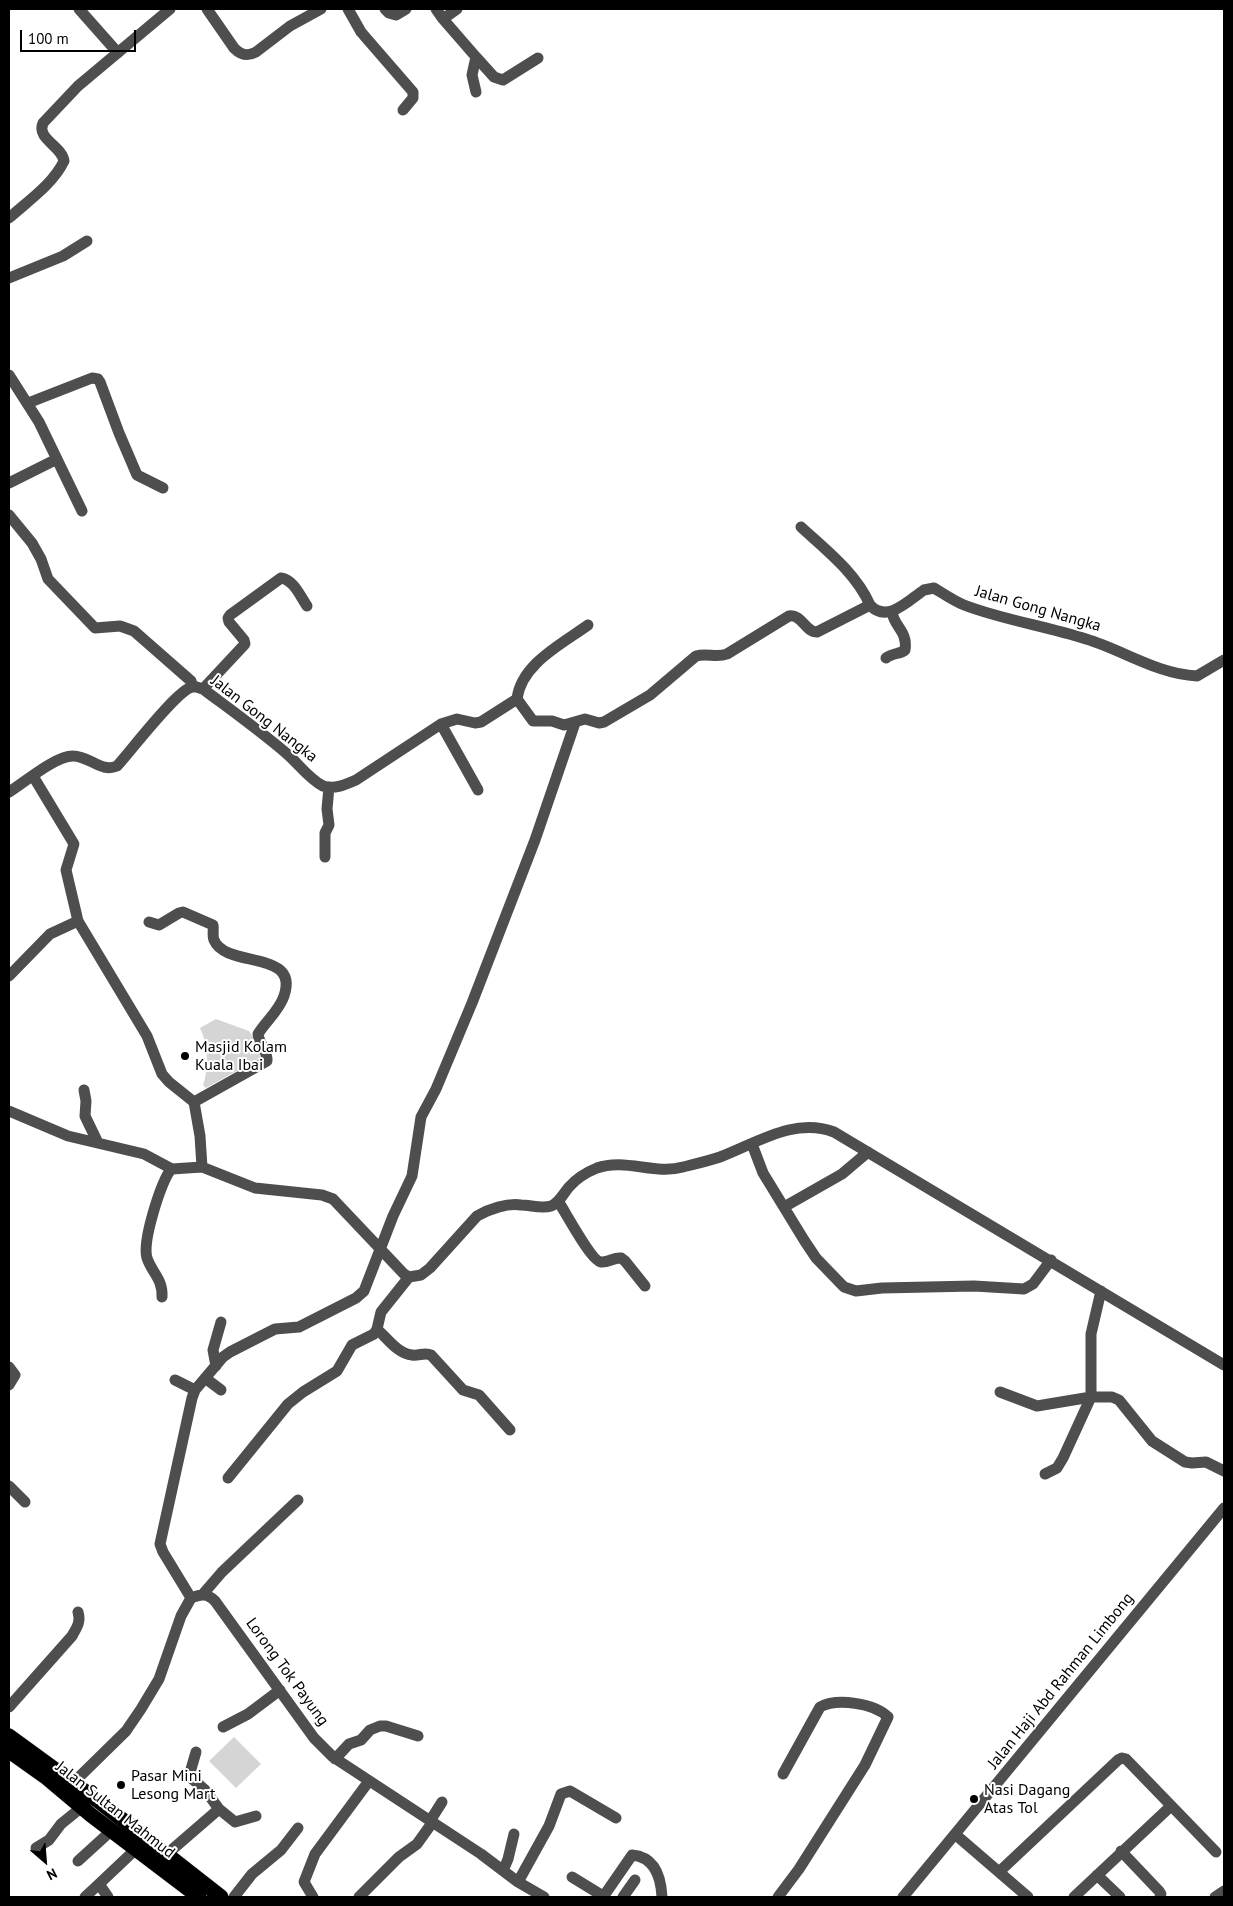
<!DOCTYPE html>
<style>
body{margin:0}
#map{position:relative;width:1233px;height:1906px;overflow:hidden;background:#fff;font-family:"PT Sans",sans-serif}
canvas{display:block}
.frame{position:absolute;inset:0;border:10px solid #000;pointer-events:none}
.north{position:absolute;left:20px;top:1836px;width:50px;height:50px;-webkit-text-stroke:4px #fff;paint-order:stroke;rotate:153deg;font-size:14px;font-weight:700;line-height:20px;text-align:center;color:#000}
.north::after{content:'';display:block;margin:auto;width:18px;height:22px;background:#000;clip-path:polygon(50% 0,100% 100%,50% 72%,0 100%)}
.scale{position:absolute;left:20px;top:30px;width:116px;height:22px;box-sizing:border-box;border:2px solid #000;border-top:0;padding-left:6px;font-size:15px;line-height:18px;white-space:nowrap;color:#000;-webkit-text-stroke:4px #fff;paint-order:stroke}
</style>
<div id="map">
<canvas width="1233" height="1906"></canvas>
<div class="frame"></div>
<div class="north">N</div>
<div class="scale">100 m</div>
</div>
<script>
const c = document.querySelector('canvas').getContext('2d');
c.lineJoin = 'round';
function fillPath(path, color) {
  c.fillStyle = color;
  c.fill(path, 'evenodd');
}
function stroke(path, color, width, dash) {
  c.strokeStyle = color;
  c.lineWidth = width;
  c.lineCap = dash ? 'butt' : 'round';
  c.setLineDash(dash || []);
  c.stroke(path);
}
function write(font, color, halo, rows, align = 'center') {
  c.font = font + ' "PT Sans",sans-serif';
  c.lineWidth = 4;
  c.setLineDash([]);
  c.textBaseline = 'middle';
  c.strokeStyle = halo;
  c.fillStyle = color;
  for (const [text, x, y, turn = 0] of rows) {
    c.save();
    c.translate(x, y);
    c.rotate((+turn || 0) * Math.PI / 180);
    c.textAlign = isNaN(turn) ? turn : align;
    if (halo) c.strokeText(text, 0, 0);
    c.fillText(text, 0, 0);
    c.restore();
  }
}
fillPath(new Path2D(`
 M216,1019L249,1031L262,1052V1057L206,1088L203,1085C209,1068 208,1044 200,1028Z
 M234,1737L261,1764L236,1788L209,1761Z`), '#d5d5d5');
const highway = new Path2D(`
 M9,1736L101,1803L221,1897
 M9,1751L47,1778L91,1815L199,1897`);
stroke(highway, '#dbdbdb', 16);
stroke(new Path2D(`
 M79,9L118,53
 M207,9L234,48C241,55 247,57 256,52L290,26L321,9
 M348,9L361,32L413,92V98L403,110
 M385,9L389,13L396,15L406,9
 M436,9L443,19L457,9
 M443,19L476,57L472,75L476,92
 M476,57L494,77L503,80L538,58
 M9,218C28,201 53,184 64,161C62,146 36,139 43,123L78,86L170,9
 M9,278L63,256L87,241
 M9,375L39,422L82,511
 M28,403L92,378L98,379L100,382L119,433L137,475L163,488
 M9,483L57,459
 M9,515L32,543L41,559L48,579L95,628L120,626L134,631L191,681L193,687
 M801,527C826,550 856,573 870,605
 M588,625C562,644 521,664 517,699L533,721H552L564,725L585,719L599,723L604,722L650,695L696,656C707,653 717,658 727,654L789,616C802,614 805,632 817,632L870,605C887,624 909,600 924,590L934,588C944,594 954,601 964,605C1003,620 1046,626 1086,639C1123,650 1157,674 1197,676L1224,660
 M886,658C892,653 901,654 905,650C908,631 894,627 892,612
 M203,689L245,644L244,640L229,622L228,618L230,615L281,578C294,580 300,596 307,606
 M441,724L478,790
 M9,792C25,782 55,756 73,756C90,756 101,773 117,766C130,752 177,690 192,687C196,686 199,688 203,689C231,710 259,730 286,753C298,763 309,779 323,786C334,790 347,784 356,780L441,724L457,719L475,723L481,722L517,699
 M325,857V833L329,825L327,809L329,787
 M78,921L147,1036L162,1074L169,1082L194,1102L200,1136L202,1167L255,1188L322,1195L333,1199L404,1274L409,1277L421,1275L430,1268L477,1216C489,1209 507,1203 521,1205C530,1205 542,1209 551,1206C559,1203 563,1194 569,1187C576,1179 587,1172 597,1168C625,1158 655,1175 683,1167C695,1164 708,1161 720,1157C757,1143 794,1117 834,1132L1224,1365
 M149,922L159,925L179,913L183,912L213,925C214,930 212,935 214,940C226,969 300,949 284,996C279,1011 266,1021 258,1034C259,1044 268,1051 267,1061L194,1102
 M9,976L50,934L78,921L66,870L74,844L33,776
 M84,1090L86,1101L85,1116L98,1143
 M9,1111L68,1136L144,1154L172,1169
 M752,1144L763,1173L804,1240L816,1258L844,1287L856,1291L882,1288L974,1286L1024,1289L1033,1284L1051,1260
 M558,1201C565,1211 591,1261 601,1262C608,1263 614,1257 621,1258L625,1261L645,1286
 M784,1207L842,1174L868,1152
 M162,1297C163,1279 152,1273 147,1258C142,1241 160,1187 169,1172L172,1169L202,1167
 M377,1329C387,1338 398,1354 412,1355C419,1356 425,1352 431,1355L463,1390L479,1395L510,1430
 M216,1366L213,1350L221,1322
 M9,1367L15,1375L9,1385
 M205,1378L221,1390
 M175,1380L195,1390
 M1000,1392L1037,1406L1091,1397H1112L1119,1400L1152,1441L1185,1462L1192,1463L1206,1462L1224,1471
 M1045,1474L1057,1468L1063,1458L1091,1397V1334L1101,1291
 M228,1478L288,1404L303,1392L337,1371L352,1345L374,1334L377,1329L381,1312L409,1277
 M9,1486L25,1502
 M203,1594L222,1572L298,1500
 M191,1598L163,1552L160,1544L192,1398L195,1390L223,1357L230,1352L275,1329L299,1327L356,1298L364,1291L393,1216L412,1176L421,1117L436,1089L472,1003L535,840L575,723
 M9,1707L72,1636C77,1627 81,1622 78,1612
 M223,1727L248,1714L280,1690
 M196,1752L189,1776L205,1790L219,1809
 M335,1759L349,1744L361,1740L370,1730L380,1726H386L418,1736
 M74,1782L126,1731L141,1709L159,1679L181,1616L191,1598C201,1594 207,1593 215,1601L314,1738L333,1757L481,1854L518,1882L544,1897
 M430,1821L442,1802
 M956,1835L1028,1897
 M36,1848L49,1840L61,1824L82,1807
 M1121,1851L1159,1891L1161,1894L1160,1897
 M167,1854L219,1809L235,1822L256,1816
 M78,1861L112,1830
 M503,1871L508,1859L514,1834
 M999,1872L1118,1760L1122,1758L1126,1759L1216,1852
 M1097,1875L1120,1897
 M572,1877L603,1896
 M518,1882L549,1826L561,1794L570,1791L616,1818
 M85,1897L99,1884
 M108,1897L99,1884L136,1849
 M234,1897L252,1874L281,1850L298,1828
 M313,1897L304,1882L315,1854L369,1781
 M359,1897L399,1857L417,1844L432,1823
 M603,1897L632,1855C655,1857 661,1877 662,1897
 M623,1897L635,1880
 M778,1897L799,1869L865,1765L888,1717C874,1703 837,1698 820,1707L783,1774
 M903,1897L1224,1508
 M1074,1897L1171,1806
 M1215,1897L1224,1891`), '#4e4e4e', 11);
stroke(highway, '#000', 15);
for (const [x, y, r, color] of [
 [185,1056,5,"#000"],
 [121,1785,5,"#000"],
 [974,1799,5,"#000"]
]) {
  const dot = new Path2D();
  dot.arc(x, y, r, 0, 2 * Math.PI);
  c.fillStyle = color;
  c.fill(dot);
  stroke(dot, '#fff', 2);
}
write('16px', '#000', '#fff', [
 ["Jalan Gong Nangka",1038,609,16],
 ["Jalan Gong Nangka",264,719,38],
 ["Lorong Tok Payung",287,1672,54],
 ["Jalan Haji Abd Rahman Limbong",1061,1681,-51],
 ["Jalan Sultan Mahmud",115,1810,38]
]);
write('16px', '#000', '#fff', [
 ["Masjid Kolam",195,1047],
 ["Kuala Ibai",195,1065],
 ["Pasar Mini",131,1776],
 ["Lesong Mart",131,1794],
 ["Nasi Dagang",984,1790],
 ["Atas Tol",984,1808]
], 'left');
</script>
